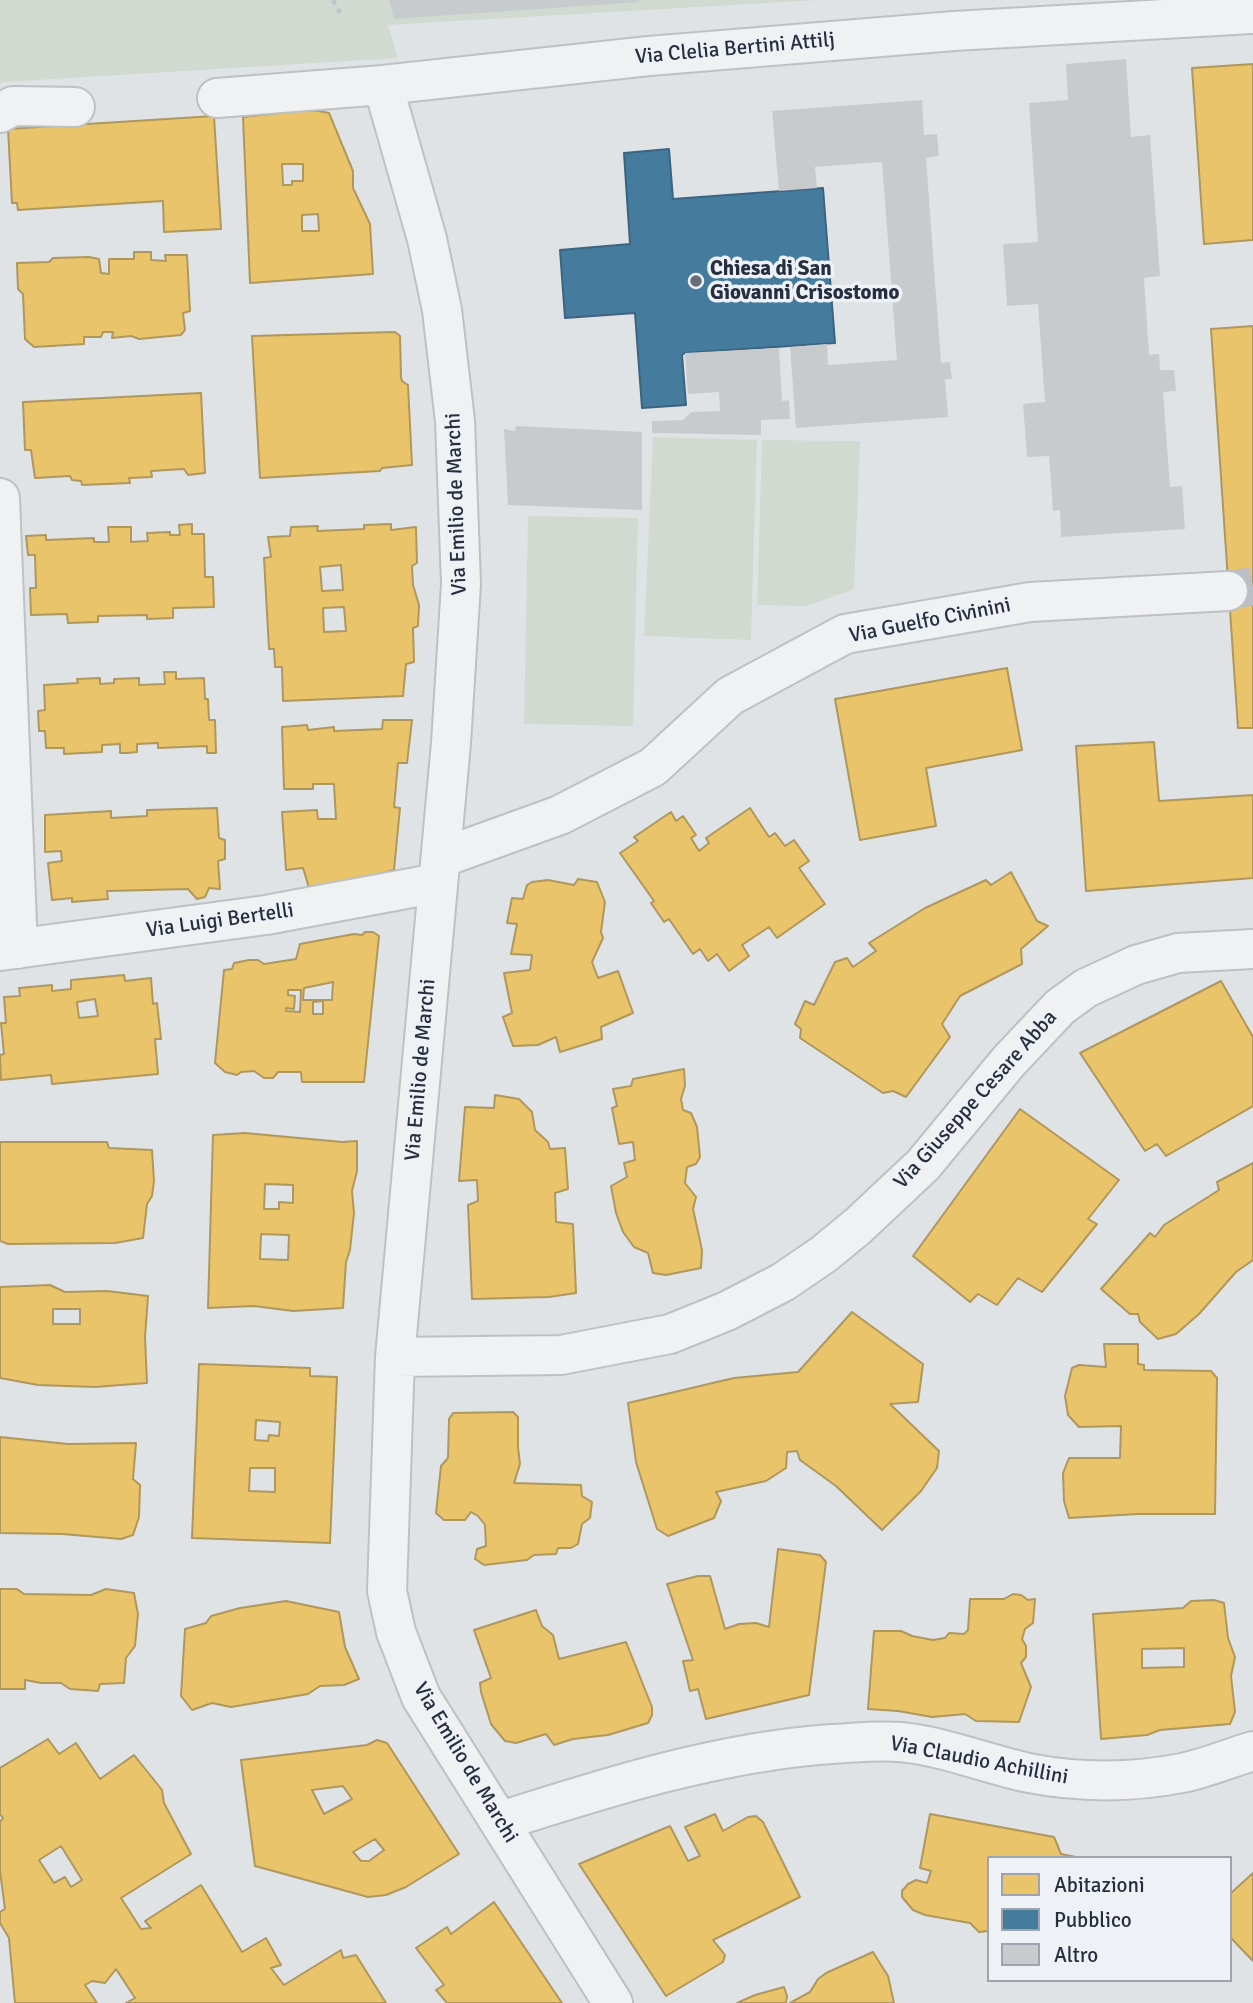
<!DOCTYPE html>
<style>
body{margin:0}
#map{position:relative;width:1253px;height:2003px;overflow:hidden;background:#e0e3e6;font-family:Signika,sans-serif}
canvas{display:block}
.legend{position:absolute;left:987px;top:1856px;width:245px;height:126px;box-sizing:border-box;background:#eef1f6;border:2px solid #9ea3ad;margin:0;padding:9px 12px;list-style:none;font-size:21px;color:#272f3f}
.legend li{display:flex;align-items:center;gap:14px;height:35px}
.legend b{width:35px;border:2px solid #9ea3ad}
</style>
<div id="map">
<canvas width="1253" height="2003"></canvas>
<ul class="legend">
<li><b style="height:19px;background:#e9c46a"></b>Abitazioni</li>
<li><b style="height:19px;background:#457b9d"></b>Pubblico</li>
<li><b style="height:19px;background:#c8cbce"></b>Altro</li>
</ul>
</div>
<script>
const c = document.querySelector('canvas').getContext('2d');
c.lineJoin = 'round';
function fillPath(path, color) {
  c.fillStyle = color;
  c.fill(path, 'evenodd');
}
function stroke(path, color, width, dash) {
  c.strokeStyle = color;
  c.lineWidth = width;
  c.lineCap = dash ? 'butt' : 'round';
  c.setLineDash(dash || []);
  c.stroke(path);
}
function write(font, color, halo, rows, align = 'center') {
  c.font = font + ' Signika,sans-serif';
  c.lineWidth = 7;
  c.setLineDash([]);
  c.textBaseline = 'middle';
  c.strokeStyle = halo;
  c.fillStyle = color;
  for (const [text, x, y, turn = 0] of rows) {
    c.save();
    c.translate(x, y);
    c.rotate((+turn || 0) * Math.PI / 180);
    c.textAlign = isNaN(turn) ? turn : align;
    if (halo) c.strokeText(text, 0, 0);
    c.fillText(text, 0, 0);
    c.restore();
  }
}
fillPath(new Path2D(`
 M0,0H818L388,25L398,58L4,82L0,84Z
 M653,437L757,440L751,640L644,636Z
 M762,440L860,441L854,589L807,606L757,605Z
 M528,516L638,518L633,726L524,724Z`), '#d1dad1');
const homes = new Path2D(`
 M1253,64V240L1204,244L1192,68Z
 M299,111H319L329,113L353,171V188L370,224L373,274L250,283L243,117ZM282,164H303V181H292V185H283ZM318,214L319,231H302V215Z
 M214,116L221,229L164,232L163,201L18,210L17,203H12L8,129Z
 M134,252H151V260L166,261L165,255H187L190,311L183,313L185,330L181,335L139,339L131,336L112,338L113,332H103L101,337H84V344L34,347L25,339L23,294L18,289L17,263L49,262L53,258L89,257L99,259L101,273L109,274V259H134Z
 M1253,326V728H1238L1211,329Z
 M395,332L400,336L401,377L402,381L408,385L412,465L382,468L380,471L260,478L252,336Z
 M201,393L205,473L188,475L184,469L151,471L152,477L129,478L130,483L82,485L81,481L72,480L70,476L35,478L31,450H25L23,402Z
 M192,524V534H204L205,577H213L214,607L173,608V618L147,619V615L98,616V622L68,623L67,614L31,615L30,588H36L35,555H28L26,536L46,535V540L94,538V542H109L108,527H131V542L148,541L147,533L170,532V535H180L179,525Z
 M391,524V530L416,527L417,563L412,566L413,585L419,605L418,626L413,628L414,662L406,664L403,696L283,701L282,667H275L274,649H269L264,558L271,557L268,537L290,536L291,527L318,526L317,531L364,529V525ZM341,565L343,590L322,591L320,567ZM344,607L346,631L324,632L323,608Z
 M1007,668L1022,750L926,768L936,826L860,840L835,699Z
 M164,672H176V679L204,678L205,699H208L209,720H215L216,753H207V746L158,748V743L137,744V752L127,753H120V744L102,745V752L64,754V748H46L45,731H39L38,711L45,710L44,685L78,683L77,679L100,678V684L114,683V679L139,678V685L165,684Z
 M383,720H412L407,763H398L394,807L400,808L394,870L310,891L303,868L286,870L282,812L317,810L318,819H336L334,784H313V789H284L282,727L307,725L308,730L334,727V731L382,729Z
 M1154,742L1159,801L1253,795V878L1086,891L1076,746Z
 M217,808L219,838L225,840V859L218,861L220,889L209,888L205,897L197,899L188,889L107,891L108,899L72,902V898L52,900L48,863L62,861L61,851L45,852V815L111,811V818L147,816V810Z
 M750,808L769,837L775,833L785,846L794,840L809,861L799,868L825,904L777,938L769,927L742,945L749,956L729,971L717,954L708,961L700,949L693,954L669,919L664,922L651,903L654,901L620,853L638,841L634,837L671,812L676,821L683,816L696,835L691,838L699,851L709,843L706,838Z
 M1011,872L1037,921L1048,926L1021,949L1022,964L960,996L942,1024L950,1037L906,1097L893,1091L883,1093L800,1038L801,1029L795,1024L805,1001L814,1005L835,962L847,958L853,967L876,951L869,943L925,908L986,880L991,885Z
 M578,879L597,882L605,902L601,932L603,938L592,962L598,978L618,971L633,1013L601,1027L602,1039L560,1052L556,1037L538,1045L513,1046L503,1017L512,1013L504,973L530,970L532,955L511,954L517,924L507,923L512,898L523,899L527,885L532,882L548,880L574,885Z
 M365,932H373L379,936L364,1082H302L301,1072H278L273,1078H264L254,1071L241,1072L237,1075L225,1072L215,1063L224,970L232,969L234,963L249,960H258L264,964L296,959L300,944L354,934L362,935ZM333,982L332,1000H303L304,988ZM288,990H301L300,1012L286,1011V1008L294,1009L295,996L288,995ZM323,1001V1014H313V1002Z
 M124,975L125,981L151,978L153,1004L157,1003L161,1039H155L158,1074L52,1084L51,1075L1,1080L0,1055L4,1054L1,1023H6L4,997L20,996L19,988L52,985V991L71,989V980ZM95,999L98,1016L79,1018L77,1002Z
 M1221,981L1253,1037V1106L1166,1156L1157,1144L1145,1151L1080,1053Z
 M684,1069L685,1086L681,1099L683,1110L691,1113L697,1127L700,1157L696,1164L687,1167L685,1183L696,1197L693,1209L702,1250L701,1268L666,1275L653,1273L648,1253L634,1247L623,1232L616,1213L611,1186L627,1177L624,1163L635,1160L633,1142L619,1144L612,1108L617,1106L613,1089L631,1086L633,1079Z
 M495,1095L519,1099L532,1112L535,1130L548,1142L550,1149L565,1148L568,1189L555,1193L556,1222L573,1224L576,1293L549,1297L472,1299L468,1205L478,1201L477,1180L459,1181L465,1107L494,1108Z
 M1020,1109L1119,1180L1088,1219L1097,1224L1042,1292L1018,1278L997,1305L978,1294L970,1302L913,1256Z
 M245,1133L342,1142L357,1141V1171L352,1191L354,1213L350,1250L346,1262L343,1308L293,1311L254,1306L208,1308L213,1135ZM265,1184L293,1185V1203L279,1202V1209H264ZM261,1234L289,1235L288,1260L260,1259Z
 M0,1142H107L109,1148L152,1150L154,1181L152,1196L147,1204L143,1238L115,1243L8,1244L0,1241Z
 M1253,1163V1260L1236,1272L1199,1314L1176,1334L1158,1339L1140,1322L1138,1314H1130L1101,1289L1150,1233L1155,1237L1164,1225L1219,1190L1217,1182Z
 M50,1285L65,1292L107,1291L148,1296L145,1337L147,1383L95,1387L38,1385L0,1378V1287ZM53,1309H80V1324H53Z
 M852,1312L923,1364L918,1402L890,1404L939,1451L937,1468L921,1491L882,1530L836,1486L800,1460L797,1451L787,1452L786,1468L766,1481L716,1492L721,1501L714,1518L668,1536L657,1529L636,1462L628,1403L734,1378L798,1372Z
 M1104,1344H1138V1364L1144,1365V1370L1211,1371L1217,1378L1215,1514H1138L1069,1518L1064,1501L1063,1473L1069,1458H1120L1121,1426L1079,1427L1068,1415L1065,1396L1072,1368L1079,1365L1106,1367Z
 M199,1364L310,1368V1376L337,1377L330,1543L192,1538ZM256,1420L280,1422L279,1436L269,1435L268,1441L255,1440ZM250,1468H275V1492L249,1491Z
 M513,1412L518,1417V1447L520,1464L514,1483L581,1485L582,1496L592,1502L590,1518L582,1524L578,1544L571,1548H558L556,1554L534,1555L527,1560L484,1565L475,1559L477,1549L486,1546L485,1525L478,1516L471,1512L465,1520H444L436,1513L441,1466L448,1458L449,1419L453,1413Z
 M0,1437L68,1444L136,1443L133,1479L140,1485L139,1517L133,1535L121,1539L62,1534L0,1533Z
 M778,1549L820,1555L826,1562L809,1695L706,1719L698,1689L690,1691L683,1661L693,1660L667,1584L698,1576H710L725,1629L739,1624L756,1623L769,1627Z
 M0,1589H17L24,1594L91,1595L106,1589L134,1593L138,1614L135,1646L126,1658L124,1683L100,1684L98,1691L70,1689L61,1683H41L25,1680V1689H0Z
 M1013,1594L1021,1595L1028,1600L1035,1599L1033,1623L1025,1629L1022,1639L1026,1646V1657L1021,1663L1031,1687L1019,1722L976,1721L965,1714L932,1717L898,1711L868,1709L874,1631H901L912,1636L933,1640L945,1638L949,1633L964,1634L968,1630L970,1599H1004Z
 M1214,1600L1224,1603L1228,1638L1235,1657L1231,1676L1235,1712L1230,1724L1160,1730L1147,1735L1101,1739L1093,1614L1183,1608L1191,1601ZM1184,1648V1667L1142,1668V1649Z
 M286,1601L339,1612L345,1647L359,1679L344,1685L320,1686L308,1694L231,1707L212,1703L192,1710L181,1696L185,1629L206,1623L211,1616L240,1608Z
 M536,1610L542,1626L553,1635L559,1659L626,1642L652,1707V1715L648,1723L608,1735L573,1739L554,1745L546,1734L516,1743L505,1741L491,1724L481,1692L480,1683L491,1678L474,1630Z
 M48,1739L59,1754L76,1743L100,1779L134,1755L162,1790L164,1803L191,1854L121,1898L141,1929L151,1928L145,1921L201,1885L242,1952L266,1938L281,1965L271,1968L284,1985L341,1950L343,1958L356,1955L386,2003H126L135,1998L116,1969L105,1983L92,1981L85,1985L97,2003H15L9,1938L0,1923V1912L5,1909L0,1871V1822L3,1818L0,1814V1768ZM61,1846L82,1880L71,1887L65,1877L54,1883L39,1860Z
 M377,1740L387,1743L459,1854L406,1887L386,1895L368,1897L255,1866L241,1760L367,1745ZM343,1786L352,1799L324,1814L312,1790ZM375,1839L384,1850L369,1861H361L353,1852Z
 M715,1814L723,1831L748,1817L756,1816L763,1822L800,1897L713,1940L725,1955L723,1962L666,1996L579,1864L670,1826L688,1861L700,1856L685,1827Z
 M930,1814L1054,1837L1061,1854L1081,1858H989V1931L979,1932L970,1923L925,1915L913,1910L902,1897V1891L908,1884L916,1880L927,1883L931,1871L920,1868Z
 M1253,1873V1961L1230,1937V1894Z
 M494,1902L562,2003H447L436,1990L444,1985L416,1948L447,1927L451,1934Z
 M873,1952L888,1976L894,2003H790L810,1992L818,1979L826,1973Z
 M784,1987L787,1996L786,2003H737L755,1995Z`);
fillPath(homes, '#e9c46a');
stroke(homes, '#af975d', 2);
const public = new Path2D(`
 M669,149L673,199L823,188L835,343L685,353L682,355L686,405L642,408L635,313L565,318L560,250L630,244L624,153Z`);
fillPath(public, '#457b9d');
stroke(public, '#3c6481', 2);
fillPath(new Path2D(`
 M389,0H639V2L394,19Z
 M1126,59L1131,137L1150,135L1160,276L1144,278L1149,355L1159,354L1160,370H1174L1176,391L1163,392L1170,487L1182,486L1185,529L1061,537L1060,510L1053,511L1049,456L1027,457L1023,404L1045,402L1038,304L1007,306L1003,244L1038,242L1029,103L1068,100L1066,64Z
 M922,100L924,135L937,134L939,156L926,158L941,363L950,362L952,379H945L948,417L796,428L790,347L827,344L828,365L897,360L882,162L815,167L817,188L779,191L772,111Z
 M779,348L782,401L789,400L790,419L761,420V435L652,433V421L683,420L691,412L720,411L719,392L688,394L685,353Z
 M516,426L642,432V510L508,505L504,429L515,431Z`), '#c8cbce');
stroke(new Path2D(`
 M1228,591L1253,586`), '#bbbfc5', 38, [38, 19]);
const street = new Path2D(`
 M383,85L427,239L442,310L455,421L461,584L451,743L395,1357L387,1591L396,1632L421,1697L613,2003
 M217,98L383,85L649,56L954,31L1253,14
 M0,113L13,106L75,107
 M0,498L18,949
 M441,858L560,815L653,767L730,696L845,634L1030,602L1228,591
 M0,951L266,915L438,883
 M395,1357L561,1355L670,1334L727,1311L783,1282L824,1254L858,1226L923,1165L1009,1061L1060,1007L1086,988L1136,965L1178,953L1253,949
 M501,1821C608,1787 718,1752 831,1744C853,1743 877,1740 900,1742C944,1746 986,1764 1029,1773C1080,1783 1130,1783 1182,1773C1206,1768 1230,1758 1253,1751`);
stroke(street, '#bec1c4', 42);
stroke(new Path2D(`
 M333,0L341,15`), '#c2c4c9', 4.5, [5, 5]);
stroke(street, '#f0f1f2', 38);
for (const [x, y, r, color] of [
 [696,281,7,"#686e79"]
]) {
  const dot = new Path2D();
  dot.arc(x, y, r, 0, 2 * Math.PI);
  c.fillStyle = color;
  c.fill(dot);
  stroke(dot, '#eef1f6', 2.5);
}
write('21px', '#272f3f', '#eef1f6', [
 ["Via Clelia Bertini Attilj",735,49,-5],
 ["Via Emilio de Marchi",457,504,-92],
 ["Via Guelfo Civinini",930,621,-11],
 ["Via Luigi Bertelli",220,921,-8],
 ["Via Emilio de Marchi",421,1070,-85],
 ["Via Giuseppe Cesare Abba",976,1100,-48],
 ["Via Claudio Achillini",979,1761,11],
 ["Via Emilio de Marchi",465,1763,59]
]);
write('bold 21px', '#272f3f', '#eef1f6', [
 ["Chiesa di San",710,269],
 ["Giovanni Crisostomo",710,293]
], 'left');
</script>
